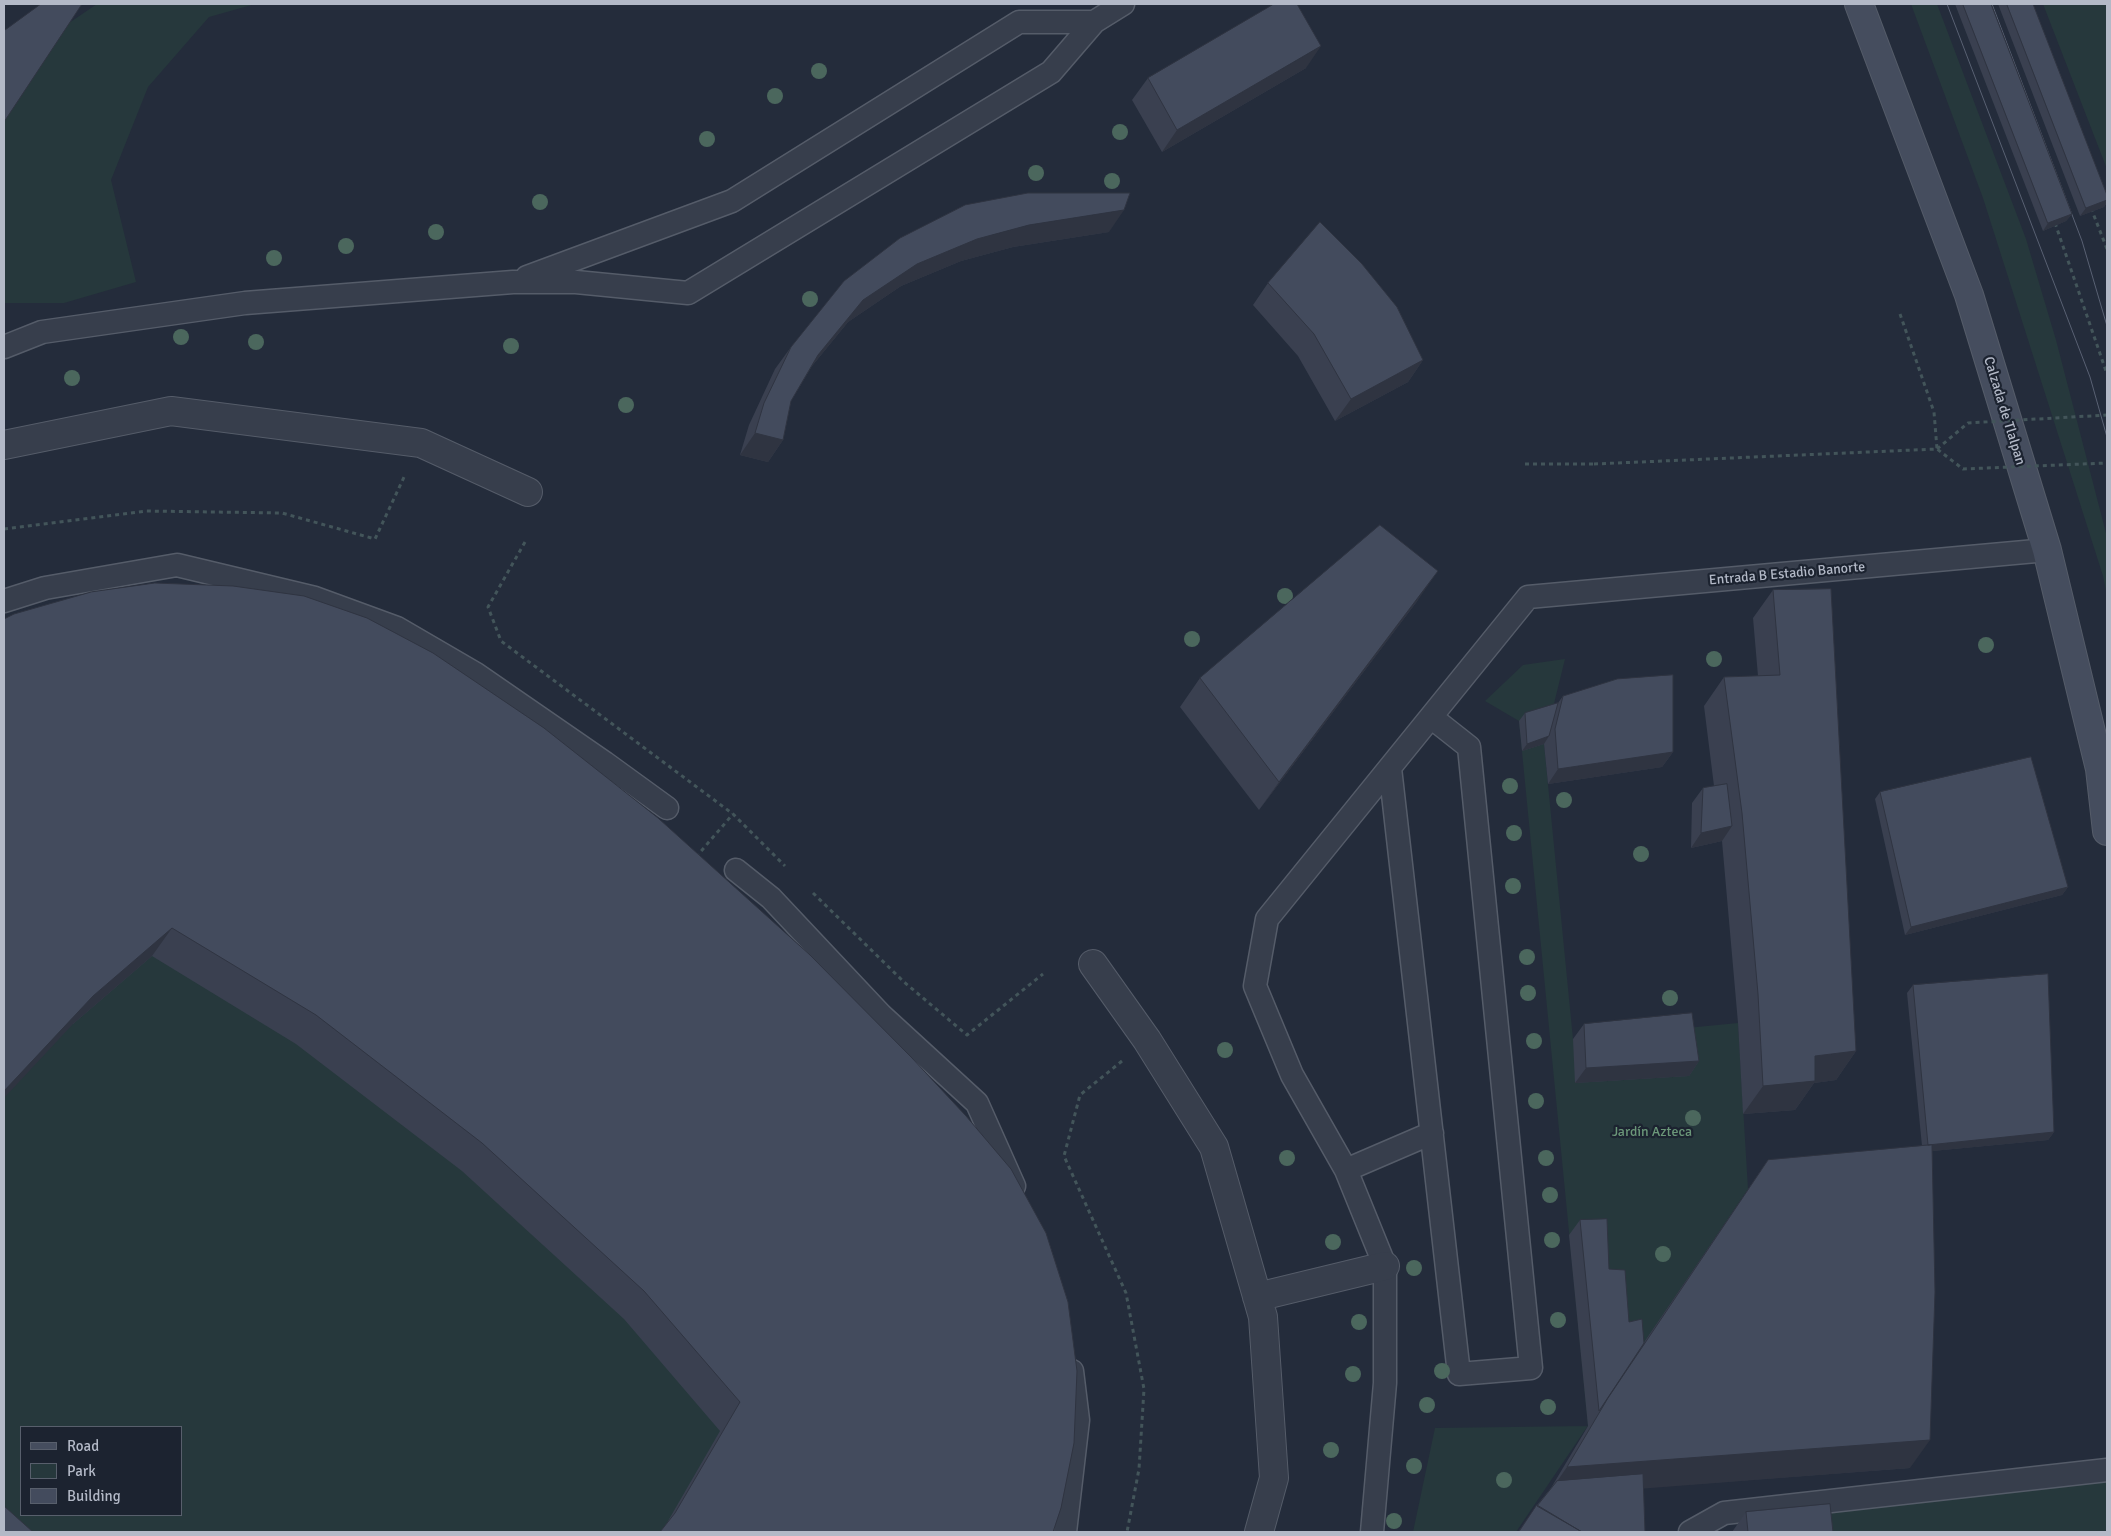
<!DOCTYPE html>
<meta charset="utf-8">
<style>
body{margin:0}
#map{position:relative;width:2111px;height:1536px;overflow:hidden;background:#242c3b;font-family:Signika,sans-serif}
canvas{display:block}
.frame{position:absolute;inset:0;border:5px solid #b3b9c7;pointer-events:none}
.legend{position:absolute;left:20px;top:1426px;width:162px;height:90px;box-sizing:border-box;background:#1c2330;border:1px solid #585f6c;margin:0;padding:6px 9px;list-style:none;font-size:15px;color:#b3b9c7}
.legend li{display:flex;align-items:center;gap:10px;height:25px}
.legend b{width:25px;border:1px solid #585f6c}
</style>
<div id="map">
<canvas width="2111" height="1536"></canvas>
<div class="frame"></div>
<ul class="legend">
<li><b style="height:6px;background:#454d5e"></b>Road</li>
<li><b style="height:14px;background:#26383c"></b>Park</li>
<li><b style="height:14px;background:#434b5d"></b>Building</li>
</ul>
</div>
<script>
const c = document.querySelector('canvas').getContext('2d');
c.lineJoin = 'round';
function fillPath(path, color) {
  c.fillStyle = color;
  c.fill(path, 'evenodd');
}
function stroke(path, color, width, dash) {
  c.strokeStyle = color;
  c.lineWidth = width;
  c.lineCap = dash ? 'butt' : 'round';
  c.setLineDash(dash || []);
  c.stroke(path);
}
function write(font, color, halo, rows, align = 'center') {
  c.font = font + ' Signika,sans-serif';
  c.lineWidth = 4.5;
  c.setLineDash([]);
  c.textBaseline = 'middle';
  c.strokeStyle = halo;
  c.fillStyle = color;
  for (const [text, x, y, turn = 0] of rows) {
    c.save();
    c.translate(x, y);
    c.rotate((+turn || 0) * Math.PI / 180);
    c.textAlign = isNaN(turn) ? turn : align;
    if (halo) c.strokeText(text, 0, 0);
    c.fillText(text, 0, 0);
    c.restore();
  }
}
fillPath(new Path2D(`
 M97,4H255L209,17L148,87L111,180L136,282L64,303H4V121L69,23Z
 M1911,4H1937L2026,239L2056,340L2107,537V595L2103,576L1983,198Z
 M2043,4H2107V169Z
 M4,640L1042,1532H4ZM21,1427H181V1515H21Z
 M1565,659L1544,744L1573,1039L1738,1023L1748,1189L1516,1532H1413L1435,1428L1588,1426L1519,721L1485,701L1523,665Z
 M2107,1479V1532H1815L1817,1505Z`), '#26383c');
const lane = new Path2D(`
 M527,277L732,201L1019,22H1094
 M4,347L42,332L245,303L513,282H576L688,293L1051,72L1094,22L1123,4
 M4,601L45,588L177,565L315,598L397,628L476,674L605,763L667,808
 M1390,768L1459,1374L1531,1368L1469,747L1431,717
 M736,870L771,898L881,1015L977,1103L1014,1186
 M1346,1170L1432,1133
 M1065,1532L1078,1420L1072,1371
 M1372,1532L1385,1383V1266L1346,1170L1292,1075L1255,986L1267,919L1528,597L2047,550
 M1690,1532L1724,1513L2107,1470`);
const street = new Path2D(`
 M4,445L171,411L421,443L528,492
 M1093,964L1147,1040L1214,1147L1263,1317L1274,1478L1259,1532
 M1257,1297L1385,1266`);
const secondary = new Path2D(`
 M1859,4L1969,295L2047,550L2100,769L2107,831`);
stroke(lane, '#555c69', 25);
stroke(street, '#555c69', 30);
stroke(secondary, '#555c69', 30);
stroke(new Path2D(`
 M2091,208L2107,249
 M2055,223L2107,374
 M1900,314L1934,412L1937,449
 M1525,464H1594
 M4,529L146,511L282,513L375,539L405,475
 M525,542L488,607L501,641L733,814L785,866
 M813,893L904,982L967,1035L1043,974
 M1122,1061L1080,1095L1064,1156L1126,1293L1144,1389L1139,1469L1127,1532`), '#43555a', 3, [4, 4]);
stroke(lane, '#373e4c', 22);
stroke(street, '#373e4c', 28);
stroke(secondary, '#454d5e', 28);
stroke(new Path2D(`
 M1947,4L2090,377L2107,437
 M1992,4L2082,241L2107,326`), '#596173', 1);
stroke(new Path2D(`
 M1937,449L1968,423L2107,415
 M1594,464L1937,449L1963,469L2107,463
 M696,857L733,814`), '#43555a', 3, [4, 4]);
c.fillStyle = '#4b675d';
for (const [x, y] of [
 [819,71],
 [775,96],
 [1120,132],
 [707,139],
 [1036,173],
 [1112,181],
 [540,202],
 [436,232],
 [346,246],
 [274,258],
 [810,299],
 [181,337],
 [256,342],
 [511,346],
 [72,378],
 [626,405],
 [1285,596],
 [1192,639],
 [1986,645],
 [1714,659],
 [1510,786],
 [1564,800],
 [1514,833],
 [1641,854],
 [1513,886],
 [1527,957],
 [1528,993],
 [1670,998],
 [1534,1041],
 [1225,1050],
 [1536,1101],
 [1693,1118],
 [1287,1158],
 [1546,1158],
 [1550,1195],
 [1552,1240],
 [1333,1242],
 [1663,1254],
 [1414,1268],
 [1558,1320],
 [1359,1322],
 [1442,1371],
 [1353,1374],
 [1427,1405],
 [1548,1407],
 [1331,1450],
 [1414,1466],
 [1504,1480],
 [1394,1521]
]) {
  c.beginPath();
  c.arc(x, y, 8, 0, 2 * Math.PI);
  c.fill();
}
fillPath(new Path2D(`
 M1955,4H1991L2072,214L2066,221L2043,231Z
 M1998,4H2033L2107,195V202L2104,207L2080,216Z
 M1306,68L1162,152L1132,100L1148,78Z
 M1109,232L1013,247L961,261L901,286L848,322L812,366L791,401L783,440L768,462L740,455L749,425L775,369L791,347L900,238Z
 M1268,283L1423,360L1408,382L1335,421L1298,356L1253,305Z
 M1773,590L1856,1051L1836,1080L1814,1083L1795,1110L1743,1114L1738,1023L1722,841L1691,848L1692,803L1703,788L1714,786L1704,706L1724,677L1758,676L1753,618Z
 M1418,600L1259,810L1180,707L1200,678Z
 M4,619L1053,1532L664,1528L720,1431L624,1319L462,1171L296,1044L152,956L73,1024Z
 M1563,696L1673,752L1662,767L1548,784L1544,744L1522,751L1519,721L1525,713L1558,703Z
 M1880,792L2068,887L2062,895L1905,935L1875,799Z
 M1913,985L2054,1132L2048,1140L1932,1151L1910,1468L1643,1488L1645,1532H1518L1537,1505L1551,1488L1588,1426L1569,1235L1580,1220L1609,1269L1629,1322L1634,1357L1768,1160L1922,1146L1907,993Z
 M1584,1024L1699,1061L1689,1076L1575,1083L1573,1039Z
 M1746,1512L1833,1532H1732Z`), '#3a4050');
fillPath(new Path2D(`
 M1321,46L1306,68L1162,152L1177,130Z
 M2107,200V202L2104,207L2080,216L2086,208Z
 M1124,210L1109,232L1013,247L961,261L901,286L848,322L803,377L818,355L863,300L917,264L977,239L1029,225Z
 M2072,214L2066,221L2043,231L2048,223Z
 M1423,360L1408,382L1335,421L1351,399Z
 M755,433L783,440L768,462L740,455Z
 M1438,571L1418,600L1259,810L1279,782Z
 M1549,736L1544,744L1522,751L1527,744Z
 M1673,752L1662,767L1548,784L1558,769Z
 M1732,826L1722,841L1691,848L1701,833Z
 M2068,887L2062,895L1905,935L1911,927Z
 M172,928L152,956L73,1024L4,1098V1091L93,996Z
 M1856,1051L1836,1080L1814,1083L1795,1110L1743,1114L1763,1086L1815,1056Z
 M1699,1061L1689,1076L1575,1083L1586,1068Z
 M2054,1132L2048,1140L1922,1152L1928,1145Z
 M1930,1440L1910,1468L1547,1496L1567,1467Z`), '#2f3441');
const building = new Path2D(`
 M41,4H82L4,122V31Z
 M1274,4H1297L1321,46L1177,130L1148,78Z
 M1963,4H1991L2072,214L2048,223Z
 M2007,4H2033L2107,195V200L2086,208Z
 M1028,193H1130L1124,210L1029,225L977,239L917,264L863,300L818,355L791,401L783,440L755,433L764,403L791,347L844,281L900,238L965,205Z
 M1320,222L1362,264L1397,307L1423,360L1351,399L1314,334L1268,283Z
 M1380,525L1438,571L1279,782L1200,678Z
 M155,583L233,586L304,596L367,618L433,653L544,728L658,818L810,955L912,1058L966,1116L1011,1169L1046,1233L1068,1302L1077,1371L1074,1443L1061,1508L1053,1532H660L675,1513L740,1402L644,1291L482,1143L316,1015L172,928L93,996L4,1091V619L14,614L91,592Z
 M1831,589L1856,1051L1815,1056V1081L1763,1086L1758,994L1742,813L1724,677L1780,675L1773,590Z
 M1673,675V752L1558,769L1555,729L1563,696L1617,679Z
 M1558,703L1549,736L1527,744L1525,713Z
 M2031,757L2068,887L1911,927L1880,792Z
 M1727,784L1732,826L1701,833L1703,788Z
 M2048,974L2054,1132L1928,1145L1913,985Z
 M1692,1013L1699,1061L1586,1068L1584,1024Z
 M1932,1145L1935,1292L1930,1440L1567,1467L1608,1398L1768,1160Z
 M1607,1219L1609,1269L1625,1270L1629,1322L1642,1319L1644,1343L1599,1411L1580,1220Z
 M1643,1474L1645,1532H1582L1537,1506L1557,1481Z
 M1830,1504L1833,1532H1748L1746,1512Z
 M1537,1505L1582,1532H1519Z
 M4,1506L33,1532H4Z`);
fillPath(building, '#434b5d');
stroke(building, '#2f3441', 1);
write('14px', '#b3b9c7', '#1c2330', [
 ["Calzada de Tlalpan",2004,411,73],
 ["Entrada B Estadio Banorte",1787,574,-5]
]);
write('14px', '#6b9779', '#1c2330', [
 ["Jardín Azteca",1652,1132]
]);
</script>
